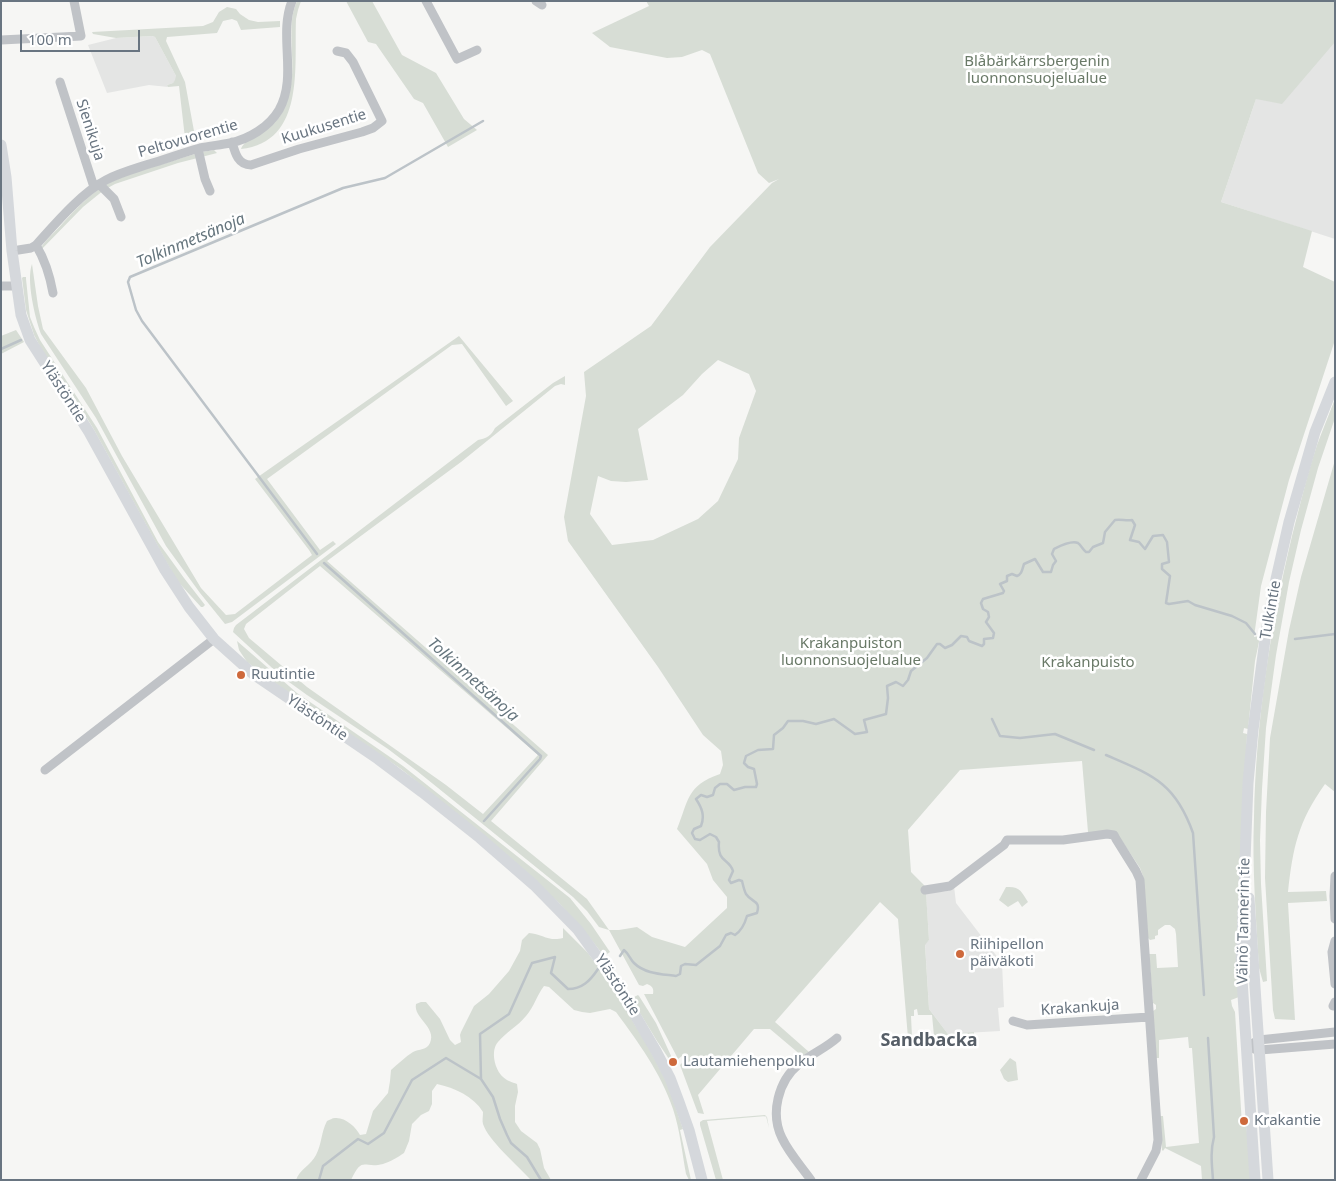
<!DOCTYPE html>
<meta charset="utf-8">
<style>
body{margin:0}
#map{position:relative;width:1336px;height:1181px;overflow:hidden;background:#f6f6f4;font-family:"Noto Sans",sans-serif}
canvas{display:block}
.frame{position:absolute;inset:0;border:2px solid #697581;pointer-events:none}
.scale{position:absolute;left:20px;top:30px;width:120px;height:22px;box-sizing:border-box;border:2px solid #697581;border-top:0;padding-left:6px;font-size:15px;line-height:18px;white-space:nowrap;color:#697581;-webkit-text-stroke:4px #fff;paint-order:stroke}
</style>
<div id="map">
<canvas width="1336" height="1181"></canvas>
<div class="frame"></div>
<div class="scale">100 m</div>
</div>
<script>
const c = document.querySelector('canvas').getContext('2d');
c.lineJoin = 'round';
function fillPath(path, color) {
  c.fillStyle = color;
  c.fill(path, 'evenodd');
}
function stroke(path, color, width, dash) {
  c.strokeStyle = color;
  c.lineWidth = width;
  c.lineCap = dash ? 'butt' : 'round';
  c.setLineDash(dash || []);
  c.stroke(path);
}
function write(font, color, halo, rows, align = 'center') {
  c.font = font + ' "Noto Sans",sans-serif';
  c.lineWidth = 5;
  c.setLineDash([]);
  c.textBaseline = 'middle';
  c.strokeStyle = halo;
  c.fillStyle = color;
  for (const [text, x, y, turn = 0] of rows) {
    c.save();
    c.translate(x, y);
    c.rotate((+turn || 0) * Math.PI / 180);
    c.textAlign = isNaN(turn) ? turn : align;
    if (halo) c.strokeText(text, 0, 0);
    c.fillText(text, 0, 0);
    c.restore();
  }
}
fillPath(new Path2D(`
 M152,36L155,37L176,76V80L173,83L167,85L168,87L149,85L107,93L88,45L116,38Z
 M1335,38V239L1221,202L1256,99Z
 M954,886L956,903L1002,963L1004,1007L998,1008L1000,1031L948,1034L929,1009L925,944L929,940L926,893L948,891Z`), '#e4e5e4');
fillPath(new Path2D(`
 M297,1H301L298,10L296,19C294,65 306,142 241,149C245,138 262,133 271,126C278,121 283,112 286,104C292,89 293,71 292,55C292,36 289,18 297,1Z
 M346,1H372L402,55L436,73L464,119L477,130L448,147L423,103L414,99L376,44L368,42Z
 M646,1H1335V42L1282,104L1256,99L1221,202L1312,231L1303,267L1335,282V340L1289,480L1261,586L1254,637L1259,636L1260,637L1255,661L1248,729L1244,728L1243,733L1247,734L1239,997L1231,1000L1232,1006L1235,1012L1242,1125H1246L1253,1180H1202L1201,1166L1165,1148L1163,1151L1162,1150L1160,1116H1163L1166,1147L1199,1143L1192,1048H1189L1188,1037L1159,1040V1058H1156L1153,1011L1156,1009V1005L1153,1003L1149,954H1156L1157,968L1178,967L1176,934L1175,929L1170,925H1165L1158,930V935L1155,936V939L1150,940L1148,938L1143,876L1140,868L1116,832H1088L1082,761L960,770L908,830L911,872L925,886L926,892L929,940L925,945L929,1009L948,1034L974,1032V1034L934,1036L932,1015H918L917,1009L914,1010V1016H911L912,1037L908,1038L898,919L880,902L775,1022L809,1052L802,1056L770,1029H754L698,1095L704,1114L698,1113L696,1108L680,1065L684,1061L682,1056L678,1059L676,1055L644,994H653C654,988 652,986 647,984L643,986L639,985L609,930L599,927L587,911L573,897L417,771L388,749L307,695L282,677L233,632L234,628L236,625L478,440C487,438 491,436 495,428L553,383L565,376V385L561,384L555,386L461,462L327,561L548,755L491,821L587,899L609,930H619L637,927L652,937L685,947L727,908V897L713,880L707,864L677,829C689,800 686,786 720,774L723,765L721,751L703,735L658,667L568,541L564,517L586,396L584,372L651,326L710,247L772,183L779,179L769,183L758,173L710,54L702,50L682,57L667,58L610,47L592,33L649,6ZM718,360L749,374L756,391L739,438L738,459L718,501L698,519L653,540L612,545L590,514L598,476L611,481L626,482L648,480L638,429L683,395L702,374ZM320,566L538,755L483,814L446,785L307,687L249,638L244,629L246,624Z
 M227,7L236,9L240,14L249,20L258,22L280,21V27L241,30L237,21L232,19L223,21L217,33L167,37L166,41L185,82L194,131L197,136L203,140L182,146L185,138L179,86L168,87L167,85L173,83L175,80L176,76L155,37L152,36L116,38L93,34L92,32L203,26L213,22L219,12Z
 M214,150L217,153L178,163L115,184L104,190L83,207L37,254C43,242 53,234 62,224C73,212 84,200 98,190C118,176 143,170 166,163C182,158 198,152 214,150Z
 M32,264L38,306L43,329L86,388L122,456L201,588L226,615L235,614L312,555L309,550L255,479L459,336L513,401L506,406L462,344L452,345L267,479L320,550L333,541L336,544L232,622L225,624L200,593L166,546L96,418L41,334C35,318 26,280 32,264Z
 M23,277H26V279L30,317L34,327L40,340L97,428L158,542L184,578L205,605L203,607H201L180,584L173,574L93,428L69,389L43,352L34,335L26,310L22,278Z
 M16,330L24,342L1,354V336Z
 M1335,399V418L1318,468L1301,530L1289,582L1276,655L1266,728L1262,789L1260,840L1261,884L1267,981L1263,982L1259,968C1256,918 1252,867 1254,817C1256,722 1270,628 1292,536C1300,505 1307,475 1317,445C1323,429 1329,414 1335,399Z
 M1335,460V792L1325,784C1298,822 1293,847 1288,892L1326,891L1327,901L1288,903L1295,1020L1275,1019L1273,1010L1265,878L1266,812L1270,738L1289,630L1301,577Z
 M237,641L297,693L403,766L570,898L591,924L610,952L604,956L586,933L559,903L484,836L401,769L272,681L247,662L239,650Z
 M1006,887C1020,886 1021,891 1028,902L1022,907L1018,901L1008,907L999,900Z
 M563,928L588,953L612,986L651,1052L668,1085L683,1129L680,1130L691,1180H689L686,1174C682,1152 680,1130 673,1109C661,1073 638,1042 616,1012L610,1009L590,1013L582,1012L574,1010L549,987L544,986C537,995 534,1007 526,1016C518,1026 506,1032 498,1042C490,1051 495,1070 503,1077C507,1081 512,1082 517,1084L518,1092L515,1106V1122L521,1131L537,1143L540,1149L544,1168L551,1180H531C518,1166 488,1140 483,1124C482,1121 483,1116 483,1112C473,1096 455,1088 437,1084L432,1091V1104L429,1111L421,1115L412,1124L409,1141L404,1153C398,1157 390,1162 383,1164C363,1169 363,1155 351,1180H296C299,1170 311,1165 316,1155C322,1144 321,1132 327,1121C330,1120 332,1118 335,1118C345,1117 356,1127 360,1135L366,1134L373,1111L388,1093L390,1081L391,1070C398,1064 405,1057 413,1052C419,1049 427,1050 430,1043C437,1027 413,1018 416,1004L421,1002H426L440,1019L450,1040L455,1045L461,1042L460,1035L461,1032L474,1006L489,994L509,971L520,951L522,940L529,933C542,934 549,942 563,938Z
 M638,995L639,996L656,1023L672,1058L669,1059L657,1041L632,1000V998Z
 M1010,1058L1016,1062L1018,1080L1008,1082L1004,1079L1000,1070Z
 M765,1115L767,1117L769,1128L766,1116L707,1121L723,1180H716L700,1125V1122L703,1120Z`), '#d7ddd5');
stroke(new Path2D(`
 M1,349L21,340
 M317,554L142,321L136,310L128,282L130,277L343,188L385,178L483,121
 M324,563L541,756L540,759L484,821
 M1295,639L1335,634
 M992,719L1000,736L1020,738L1055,734L1094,750
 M1106,755C1152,775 1175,782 1193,833L1204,995
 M620,956L624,950C629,954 630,959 634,963C645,974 662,974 676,976L680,974L681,966L685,964L696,965L720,946L726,935L731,933L735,935C741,931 745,923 747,916L757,913C761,900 752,903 746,894C744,890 743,885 742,881L739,880L731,883L729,880L733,871C729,858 717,863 719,842L716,837L710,834L700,840L695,839L692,833L694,829L701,826C705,816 702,808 696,799L701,795L707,797L713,795L715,788L720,784H727L734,790L745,787H756L757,784L754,769L748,767L744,763L746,756L758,750L773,749L774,735L783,728L788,721H803L816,724L834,719L855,734L867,732L864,720L886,714L888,698L887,686L896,682L903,686L908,680L911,671L927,658L937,644H940L945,648L952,645L961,636L967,637L969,641L982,646L984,644V639L993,638L994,633L986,622L989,617L988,612L983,609L981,603L983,599L1003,593L1004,591L1000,584L1007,581V576L1012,574L1017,576C1022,574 1022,570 1024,564L1035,559L1043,572H1051L1053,565L1056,561L1052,554L1054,549C1060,546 1071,540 1078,543C1081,545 1083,550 1086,552H1089L1093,547L1103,543L1105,532L1115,520C1121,519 1126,521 1132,520L1135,525L1130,540L1139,542L1145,549L1153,536L1163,535L1167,542L1169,562L1162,564V569L1170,576L1166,603L1169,604L1188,601L1195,605L1232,616L1246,623L1255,634
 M1208,1038L1214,1137C1210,1152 1212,1165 1213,1180
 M481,1079L493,1097L500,1119L507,1135L511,1143L527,1157L541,1180
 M319,1180L323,1166L358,1139L368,1144L384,1133L412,1080L446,1058L481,1079L480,1034L509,1014L532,963L555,957L551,973L568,989C582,989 590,981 598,969`), '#bcc3c8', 2.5);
stroke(new Path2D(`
 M426,1L457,59L477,50
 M536,1L542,5
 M1,40L81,36L74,1
 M60,82L94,187
 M232,142C235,153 238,165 251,165L299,149L362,132L373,128L382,121L353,62L346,53L337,51
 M198,149L205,179L210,191
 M99,184L114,199L121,217
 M36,245C45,260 50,276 53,293
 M12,251L31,248L36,245C55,224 81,193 106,180C119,173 134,169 149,164C166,159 182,153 200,148C209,146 220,145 230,143C249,139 269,127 279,110C298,76 278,36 292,1
 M1,286H17
 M45,770L214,639
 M1335,876L1334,896L1335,919
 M925,890L950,886L1004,845L1007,840H1063L1107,834L1114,835L1116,839L1136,871L1140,880L1158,1140L1156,1151L1141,1180
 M1335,941L1332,952L1335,984
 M1333,1006L1335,1002
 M1013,1021L1027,1025L1149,1017
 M1246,1047L1259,1040L1335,1032
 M1254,1049L1260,1050L1335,1044
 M811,1180C801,1166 789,1153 782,1138C770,1114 778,1081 799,1064C811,1054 826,1048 837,1038`), '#c0c3c7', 9);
stroke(new Path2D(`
 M1,145L6,177L12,251L19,301L21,315L30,340L89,432L165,570L189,607L214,639L253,674L378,759L422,792L480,838L534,885L578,930L617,984L656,1051L670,1078L679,1102L689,1130L702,1180
 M1249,898L1268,1180
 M1255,1180L1241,964L1248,783L1253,730L1266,632L1276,579L1289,522L1315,432L1335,382`), '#d5d8dc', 11);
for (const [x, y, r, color] of [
 [241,675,5,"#ce693c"],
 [960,954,5,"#ce693c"],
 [673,1062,5,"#ce693c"],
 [1244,1121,5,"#ce693c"]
]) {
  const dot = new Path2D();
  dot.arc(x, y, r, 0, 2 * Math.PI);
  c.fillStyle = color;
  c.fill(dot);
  stroke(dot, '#fff', 2);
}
write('15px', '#697967', '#fff', [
 ["Blåbärkärrsbergenin",1037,62],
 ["luonnonsuojelualue",1037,79],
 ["Krakanpuiston",851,644],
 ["luonnonsuojelualue",851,661],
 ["Krakanpuisto",1088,663]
]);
write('15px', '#697581', '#fff', [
 ["Kuukusentie",324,127,-17],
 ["Sienikuja",90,130,72],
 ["Peltovuorentie",188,139,-16],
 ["Ylästöntie",63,392,57],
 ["Tulkintie",1271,610,-80],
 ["Ylästöntie",317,718,34],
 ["Väinö Tannerin tie",1244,921,-89],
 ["Ylästöntie",617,985,57],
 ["Krakankuja",1080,1008,-4]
]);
write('15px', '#697581', '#fff', [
 ["Ruutintie",251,675],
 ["Riihipellon",970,945],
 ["päiväkoti",970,962],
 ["Lautamiehenpolku",683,1062],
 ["Krakantie",1254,1121]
], 'left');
write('italic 16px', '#65757d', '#fff', [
 ["Tolkinmetsänoja",191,241,-23],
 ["Tolkinmetsänoja",473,680,42]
]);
write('bold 18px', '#565e67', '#fff', [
 ["Sandbacka",929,1041]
]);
</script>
